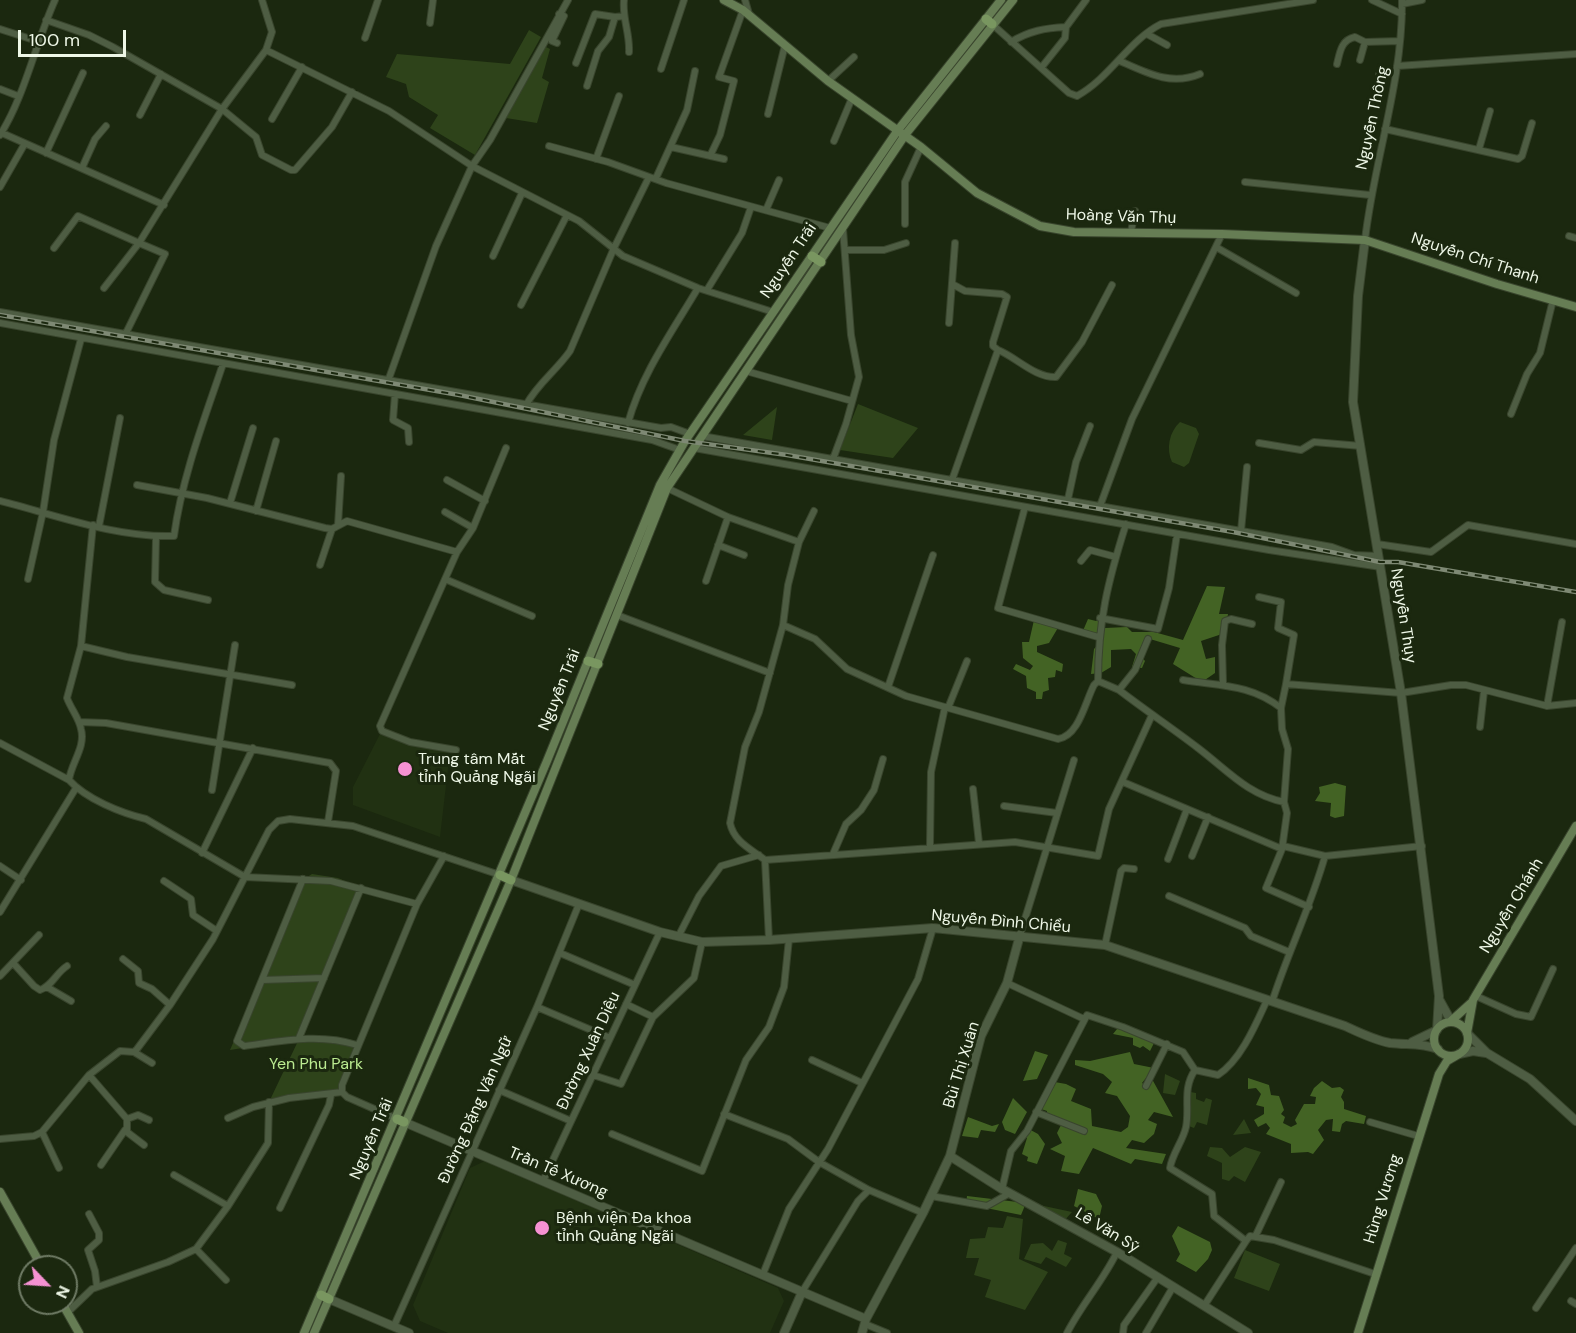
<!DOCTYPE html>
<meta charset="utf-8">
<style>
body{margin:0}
#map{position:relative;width:1576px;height:1333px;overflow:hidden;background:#1b280f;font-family:"DM Sans",sans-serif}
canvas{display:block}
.north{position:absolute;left:18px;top:1255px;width:60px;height:60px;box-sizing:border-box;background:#1b280f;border:2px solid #6f7b65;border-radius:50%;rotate:115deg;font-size:16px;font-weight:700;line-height:24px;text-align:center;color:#eef7e7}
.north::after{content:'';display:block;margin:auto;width:21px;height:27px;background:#f591d2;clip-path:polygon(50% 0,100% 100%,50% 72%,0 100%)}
.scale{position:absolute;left:18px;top:30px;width:108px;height:27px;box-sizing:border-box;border:3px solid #eef7e7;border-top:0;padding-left:8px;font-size:18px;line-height:21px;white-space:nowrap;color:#eef7e7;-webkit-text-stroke:4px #1b280f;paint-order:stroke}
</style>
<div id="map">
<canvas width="1576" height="1333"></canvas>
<div class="north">N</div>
<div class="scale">100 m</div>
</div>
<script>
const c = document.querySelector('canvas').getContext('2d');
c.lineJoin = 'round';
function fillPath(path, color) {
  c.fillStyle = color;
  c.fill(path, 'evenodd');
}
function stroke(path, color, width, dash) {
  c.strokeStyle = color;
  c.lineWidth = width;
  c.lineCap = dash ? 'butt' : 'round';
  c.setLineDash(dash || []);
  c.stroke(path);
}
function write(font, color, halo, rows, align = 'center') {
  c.font = font + ' "DM Sans",sans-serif';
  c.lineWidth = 6;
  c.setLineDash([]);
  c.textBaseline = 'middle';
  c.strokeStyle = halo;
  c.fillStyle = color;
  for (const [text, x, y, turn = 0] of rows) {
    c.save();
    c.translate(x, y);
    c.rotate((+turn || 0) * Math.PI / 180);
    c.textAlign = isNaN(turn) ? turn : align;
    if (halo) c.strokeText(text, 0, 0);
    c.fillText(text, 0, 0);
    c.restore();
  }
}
fillPath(new Path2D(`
 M380,734L408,744L450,751L440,837L353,805V787Z
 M485,1161L778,1288L784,1301L770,1333H448L420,1321L413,1305L470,1168Z`), '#213112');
fillPath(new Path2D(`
 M529,30L541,37L475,155L430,128L438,115L409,97L406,84L386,77L397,54L510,64Z
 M544,46L550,49L542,78L549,82L537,123L506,118Z
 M858,404L918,428L893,458L840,450Z
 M777,407L772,440L743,435Z
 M1180,422L1196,428L1199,434L1189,463L1184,467L1172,462C1166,449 1169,432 1180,422Z
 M312,874L338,878L361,888L300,1038L350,1039L357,1045L342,1092L303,1093L269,1102L299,1039L230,1050L304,879Z
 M1165,1074L1180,1081L1175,1095L1163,1093Z
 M1185,1091L1196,1093V1099L1204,1102L1206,1098L1212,1100L1207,1125L1197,1122L1194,1128L1186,1125Z
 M1244,1119L1251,1133L1233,1135Z
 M1210,1147L1222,1148L1230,1157L1245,1147L1261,1152L1245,1182L1234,1176L1229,1181L1222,1179V1163L1207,1156Z
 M1030,1203L1072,1212L1063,1222L1052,1215L1028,1209Z
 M1007,1216L1023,1219L1019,1259L1048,1272L1025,1310L985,1297L991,1280L974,1275L979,1258H966L970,1239L985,1238L988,1227L1003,1228Z
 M1058,1240L1067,1243L1064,1254L1072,1258L1066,1267L1046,1257L1041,1264L1024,1259L1031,1244L1043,1243L1052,1251Z
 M1245,1250L1280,1264L1269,1291L1234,1278Z`), '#2e431a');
fillPath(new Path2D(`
 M1207,586L1225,587L1219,614H1228L1225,633L1201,641L1206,659L1215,657V673L1202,682L1173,664L1180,648L1150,639L1143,642L1141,656L1145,661L1142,668L1132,667L1136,654L1131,649L1111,650V667L1101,673L1091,674L1094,649L1100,642L1082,633L1088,619L1096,621L1103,616L1105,628L1127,627L1132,632H1154L1183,640Z
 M1034,620L1059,626L1049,643L1037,646V652L1063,664L1062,672L1056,670L1055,677L1048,678L1049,690L1043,692L1042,699H1036V692L1027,688L1026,676L1013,669L1016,664L1030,670L1033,666L1023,658L1022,642H1029Z
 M1335,783L1346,786L1344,816L1335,818L1330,816L1331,803L1315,801L1320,793L1319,787Z
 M1121,1024L1156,1039L1150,1051L1143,1046L1140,1048L1133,1045V1038L1113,1034Z
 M1035,1051L1048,1055L1037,1079L1023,1081Z
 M1130,1052L1134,1064L1154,1068L1142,1083L1147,1086L1152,1079L1173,1117L1154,1112L1148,1120L1157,1124L1154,1134L1144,1143L1132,1140L1126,1148L1166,1154L1162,1164L1135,1159L1131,1164L1093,1148L1079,1174L1061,1171L1065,1156L1050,1149L1062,1143L1057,1133L1061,1125L1046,1117L1047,1111L1038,1108L1049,1081L1066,1084L1076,1089L1071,1101L1091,1109L1092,1126L1121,1132L1128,1127L1130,1116L1117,1096L1105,1093L1112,1082L1103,1074L1075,1065V1060L1090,1061Z
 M1248,1078L1269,1085L1271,1095L1279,1096L1284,1110L1281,1114L1285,1117L1283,1123L1291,1127L1297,1124L1295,1120L1304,1104H1315L1316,1097L1310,1096L1314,1088L1322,1081L1332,1088L1340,1087L1344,1090L1341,1097L1344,1102V1109L1366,1116L1364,1124L1346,1121L1342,1124L1340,1132L1332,1131L1333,1119L1326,1120L1318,1130L1324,1140L1313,1154L1308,1152L1291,1153V1144L1266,1134L1270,1128L1266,1123L1258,1127L1254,1120L1264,1114V1107L1256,1105L1261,1094L1256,1088L1248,1089Z
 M1013,1098L1027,1112L1015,1134L1005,1130L1002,1122Z
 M968,1117L992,1126L999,1124L995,1132L981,1130L978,1138L962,1136Z
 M1027,1128L1038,1134L1045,1144L1037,1164L1027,1161L1028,1157L1022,1154L1027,1138L1021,1135Z
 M1078,1189L1096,1194L1102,1206L1099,1219L1074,1206Z
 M967,1196L1026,1203L1021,1215L966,1204Z
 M1178,1226L1210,1242L1212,1250L1208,1259L1196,1272L1176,1261L1180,1254L1172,1236Z`), '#436324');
const minor = new Path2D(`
 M262,0L272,32L266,50
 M624,0C622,18 630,33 629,52
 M745,0L749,14
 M1372,0L1402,14
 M1402,4L1422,0
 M46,20L89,35L113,47L222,109L256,137L262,155L291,170H295L332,127L352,92
 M430,23L433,0
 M992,24L1069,93L1077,96C1110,78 1129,40 1161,24L1313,0
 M0,29L37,41
 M1147,34L1167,45
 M365,38L378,0
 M1011,42C1029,31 1045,28 1066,27
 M557,43L552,41L564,16L559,14
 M1360,60L1365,42
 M1120,61C1147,73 1171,86 1200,74
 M576,63L595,14L615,17
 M1337,64C1340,52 1341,40 1355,37L1365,42L1400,41
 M1397,66L1576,54
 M1041,68L1065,38L1066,27L1086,0
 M661,69L684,0
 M1379,75L1396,73
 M828,81L854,57
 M587,86L598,51L609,37L615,17L624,16
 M0,89L18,96
 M768,114L785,45
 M140,115L161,74
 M272,119L302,67
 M1385,129L1518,159L1522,156L1532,123
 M2,133L164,205
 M0,135C24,98 36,42 55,0
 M834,141L852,98
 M549,146L608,162L666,183L830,228
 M671,147L724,159
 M1479,149L1490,111
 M46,153L83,73
 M710,156L720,135L734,81L719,77L743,10
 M596,159L619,96
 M82,168L95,139L106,126
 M656,178L687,110L695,71
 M1245,182L1370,195
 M0,187L24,145
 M766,210L779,180
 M905,224V182L921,147
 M1131,232L1135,211
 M1569,236L1576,238
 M1365,240C1374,160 1403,81 1402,0
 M1216,247L1296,293
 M54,248L78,216L139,243L222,109L266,50L389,111L472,166L579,221L623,256L698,288L773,312
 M847,250H884L906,243
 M493,256L522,193
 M954,285L965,291L1002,294L1007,297L993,342V346L998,350
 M104,288L139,243L165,254L126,333
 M707,290L742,233L751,207
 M521,305L567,215
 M0,312L661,428L671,427L690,434
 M0,323L652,440L680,450
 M949,323L955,243
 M746,371L852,401
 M388,381L436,246L472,166L490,140L568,0
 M395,394L393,420L408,428L409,442
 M526,405C538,383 556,371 570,351L614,248L649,177
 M1511,414L1527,374L1540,353L1553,300
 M628,423C642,373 672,332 698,288
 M702,436L1332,547L1354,555L1379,556
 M1259,443L1301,450L1314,442L1361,446
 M694,448L1269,550L1381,567
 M833,459L846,424L859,377L851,335L843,229
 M447,480L485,501
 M952,480L998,350C1016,357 1035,378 1056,377L1082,342L1112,285
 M137,485L207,498L325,528L332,529L347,521L457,552
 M667,488L728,517L799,542
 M1068,499L1076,462L1090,426
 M0,501C56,515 116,538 174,536C182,477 204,420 223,364
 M230,503L253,428
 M1100,506L1132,419L1222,234
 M1025,507L998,608L1098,637
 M256,511L276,441
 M814,511L799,542L788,585L783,625L759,712L745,747L730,823C734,842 751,849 765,860L1015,842L1098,856L1109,809L1152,715
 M445,512L473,528
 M93,525L81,646L67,698C71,709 79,718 81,729C86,747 71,763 69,780C86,799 121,813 146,819L245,877L331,881L417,904
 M338,525L341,476
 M99,526L120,418
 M1241,531L1247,467
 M156,537L155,582L164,590L208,600
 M1377,544L1431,552L1468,525L1576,544
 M718,545L744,555
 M1081,561L1090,550L1116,557
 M320,565L332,529
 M28,579L43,512L54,440L81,339
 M445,579L532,616
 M706,581L728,517
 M1259,597L1281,602L1278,628L1294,635L1286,684
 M617,615L770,673
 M1100,618L1158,629L1169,588L1177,534
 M783,625L815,639L847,669L906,696L1058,739C1079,736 1085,702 1094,685L1098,681L1119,690C1145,710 1172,728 1198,748C1227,770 1248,795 1284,802
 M81,646L127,657L292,685
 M1183,680C1219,686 1251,684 1281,708
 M1098,681C1098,621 1108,581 1126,524
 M1223,683L1222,645L1225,621L1231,619L1252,624
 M888,687L933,555
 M1119,690L1135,670L1148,639
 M1547,706L1562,622
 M948,708L967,661
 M79,722L106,723L330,763L336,771L328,822
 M1480,727L1484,691
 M0,743L69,780
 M456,750L410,742L382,731L380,726L457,552L473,528L506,448
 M1123,782L1282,849
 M973,789L979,843
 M212,790L235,645
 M1004,806L1057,813
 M930,846L931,772L945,707
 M1283,846L1325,856
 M202,853L253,748
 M833,854L846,824L861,810L874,790L883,759
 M1192,856L1208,817
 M1168,859L1187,809
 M765,860L769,940
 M0,866L21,880
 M303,879L237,1041L244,1046C282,1041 319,1033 357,1045
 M164,881L191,899L193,915L217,931
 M1169,896L1245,928L1251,936L1289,952
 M1309,907L1266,888L1282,849L1287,813L1284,802L1288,749L1282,729L1281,708L1286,684L1401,693L1451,685H1466L1547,706L1576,703
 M0,912L76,788
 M1020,935L1074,760
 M678,937L699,896L721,866L759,855
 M1105,945L1121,871L1124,868L1134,869
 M560,953L635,985
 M123,959L138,971L139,983L152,989L170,1005
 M14,964L34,986L40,990C52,986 56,973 67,966
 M0,976L39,935
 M262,980L324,978
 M1007,983L1084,1019
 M47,987L71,1001
 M1476,996L1516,1014L1531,1017L1553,969
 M1267,1000C1256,1024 1241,1060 1218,1075L1195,1070C1182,1089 1190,1107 1186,1127C1183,1141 1172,1154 1170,1168L1212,1194L1214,1216L1246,1241L1250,1236L1274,1240L1375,1274
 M1272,1002C1288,952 1311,906 1325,856L1422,846
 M626,1004L653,1017
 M537,1007L610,1038
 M299,1038L361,888
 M134,1052L152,1063
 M812,1060L862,1083
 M89,1075L127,1119V1132L144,1145
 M593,1075L621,1084L653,1017L694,978L702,942
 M1146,1086L1167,1044
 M499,1090L571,1121
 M1036,1112L1084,1131
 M724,1114L788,1139L819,1162L869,1190L923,1213
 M228,1118L253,1107L289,1098L342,1092
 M127,1119L138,1115L149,1120
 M397,1119L347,1097L342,1092V1085L417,904L444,856
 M1370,1122L1418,1136
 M42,1132L59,1168
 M612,1134L702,1171L746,1060L769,1027L784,987L789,939
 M0,1139L34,1136L42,1132L89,1075L120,1051L134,1052L137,1049L170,1005L213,939L269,830L278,821L290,819L353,826L500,875
 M101,1165L125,1130
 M174,1175L228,1206
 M543,1181L660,932
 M1002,1189L1011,1151L1027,1131L1087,1015L1123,1027L1183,1052L1195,1070
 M931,1196L987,1206L1010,1193
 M280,1208L329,1105L331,1095
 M89,1214L99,1233V1240L88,1250L95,1271L97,1287
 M1256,1235L1281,1182
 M196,1249L226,1280
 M763,1274L789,1209L828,1149L918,979L933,928
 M802,1292L858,1201L869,1190
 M1571,1301L1576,1304
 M1204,1306L1246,1241
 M1536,1308L1576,1248
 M68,1312L92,1289L168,1262L196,1249L228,1206L268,1143L269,1102
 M865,1324L887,1333
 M394,1326L537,1007L579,904
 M1067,1333C1082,1304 1103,1281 1117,1252
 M1123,1333L1124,1325L1158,1277
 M1146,1333L1173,1287`);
const tertiary = new Path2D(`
 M1365,240L1358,296L1353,402L1401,693L1439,996L1437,1030L1412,1042
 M511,880L660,932L702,942L769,940L933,928L1105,945L1345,1026C1360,1033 1374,1040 1390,1043C1407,1045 1421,1043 1438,1049
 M1440,1001L1451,1021
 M1467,1033L1487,1053L1530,1079L1576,1121
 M1459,1054L1473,1051L1486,1053
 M404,1122L866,1319
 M950,1156L1002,1189L1117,1252L1248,1333
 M329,1299L409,1333
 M784,1333L802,1292
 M862,1333L866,1319L923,1213L950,1156L981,1036L1007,983L1020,935`);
const secondary = new Path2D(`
 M724,0L743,10L828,81L921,147L977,193L1040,226L1074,232L1222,234L1365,240L1497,284L1576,307
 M1451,1021L1471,1003
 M1434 1039a17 17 0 1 1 34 0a17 17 0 1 1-34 0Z
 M1467,1033L1473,1000L1576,826
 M0,1192L42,1267
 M62,1303L79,1333
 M304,1333L547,761L660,485L685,441L898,130L1001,0
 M314,1333L511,880L667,488L905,135L1013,0
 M1358,1333L1439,1074L1447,1061L1459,1054`);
const primary = new Path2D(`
 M986,19L992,24
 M812,256L821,262
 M588,661L598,664
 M500,875L511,880
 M397,1119L404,1122
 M321,1295L329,1299`);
stroke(minor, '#39452d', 8);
stroke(tertiary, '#39452d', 10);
stroke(secondary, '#39452d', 10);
stroke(primary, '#39452d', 11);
stroke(minor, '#4e5d43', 6);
stroke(tertiary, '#4e5d43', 8);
stroke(secondary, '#667d54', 8);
stroke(primary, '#799660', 9);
const rail = new Path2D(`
 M0,315L459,395L685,441L787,455L1233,532L1380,562H1398L1576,592`);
stroke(rail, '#7e8974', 4.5);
stroke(rail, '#1b280f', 2, [7]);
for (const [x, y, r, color] of [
 [405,769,8,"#f591d2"],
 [542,1228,8,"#f591d2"]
]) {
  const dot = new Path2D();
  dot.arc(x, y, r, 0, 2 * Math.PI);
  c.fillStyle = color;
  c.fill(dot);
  stroke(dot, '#1b280f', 2);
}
write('16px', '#eef7e7', '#1b280f', [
 ["Nguyễn Thông",1373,118,-78],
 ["Hoàng Văn Thụ",1121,217,2],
 ["Nguyễn Chí Thanh",1475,259,18],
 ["Nguyễn Trãi",789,261,-56],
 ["Nguyễn Thụy",1403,616,81],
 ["Nguyễn Trãi",560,690,-68],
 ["Nguyễn Chánh",1512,906,-59],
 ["Nguyễn Đình Chiểu",1001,922,5],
 ["Đường Xuân Diệu",589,1051,-65],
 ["Bùi Thị Xuân",962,1065,-73],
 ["Đường Đặng Văn Ngữ",476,1110,-66],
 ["Nguyễn Trãi",372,1139,-67],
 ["Trần Tế Xương",558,1173,23],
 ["Hùng Vương",1383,1199,-73],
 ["Lê Văn Sỹ",1107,1231,31]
]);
write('16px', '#eef7e7', '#1b280f', [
 ["Trung tâm Mắt",418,760],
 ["tỉnh Quảng Ngãi",418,778],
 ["Bệnh viện Đa khoa",556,1219],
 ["tỉnh Quảng Ngãi",556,1237]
], 'left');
write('16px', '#bbeb91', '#1b280f', [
 ["Yen Phu Park",316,1065]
]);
</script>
